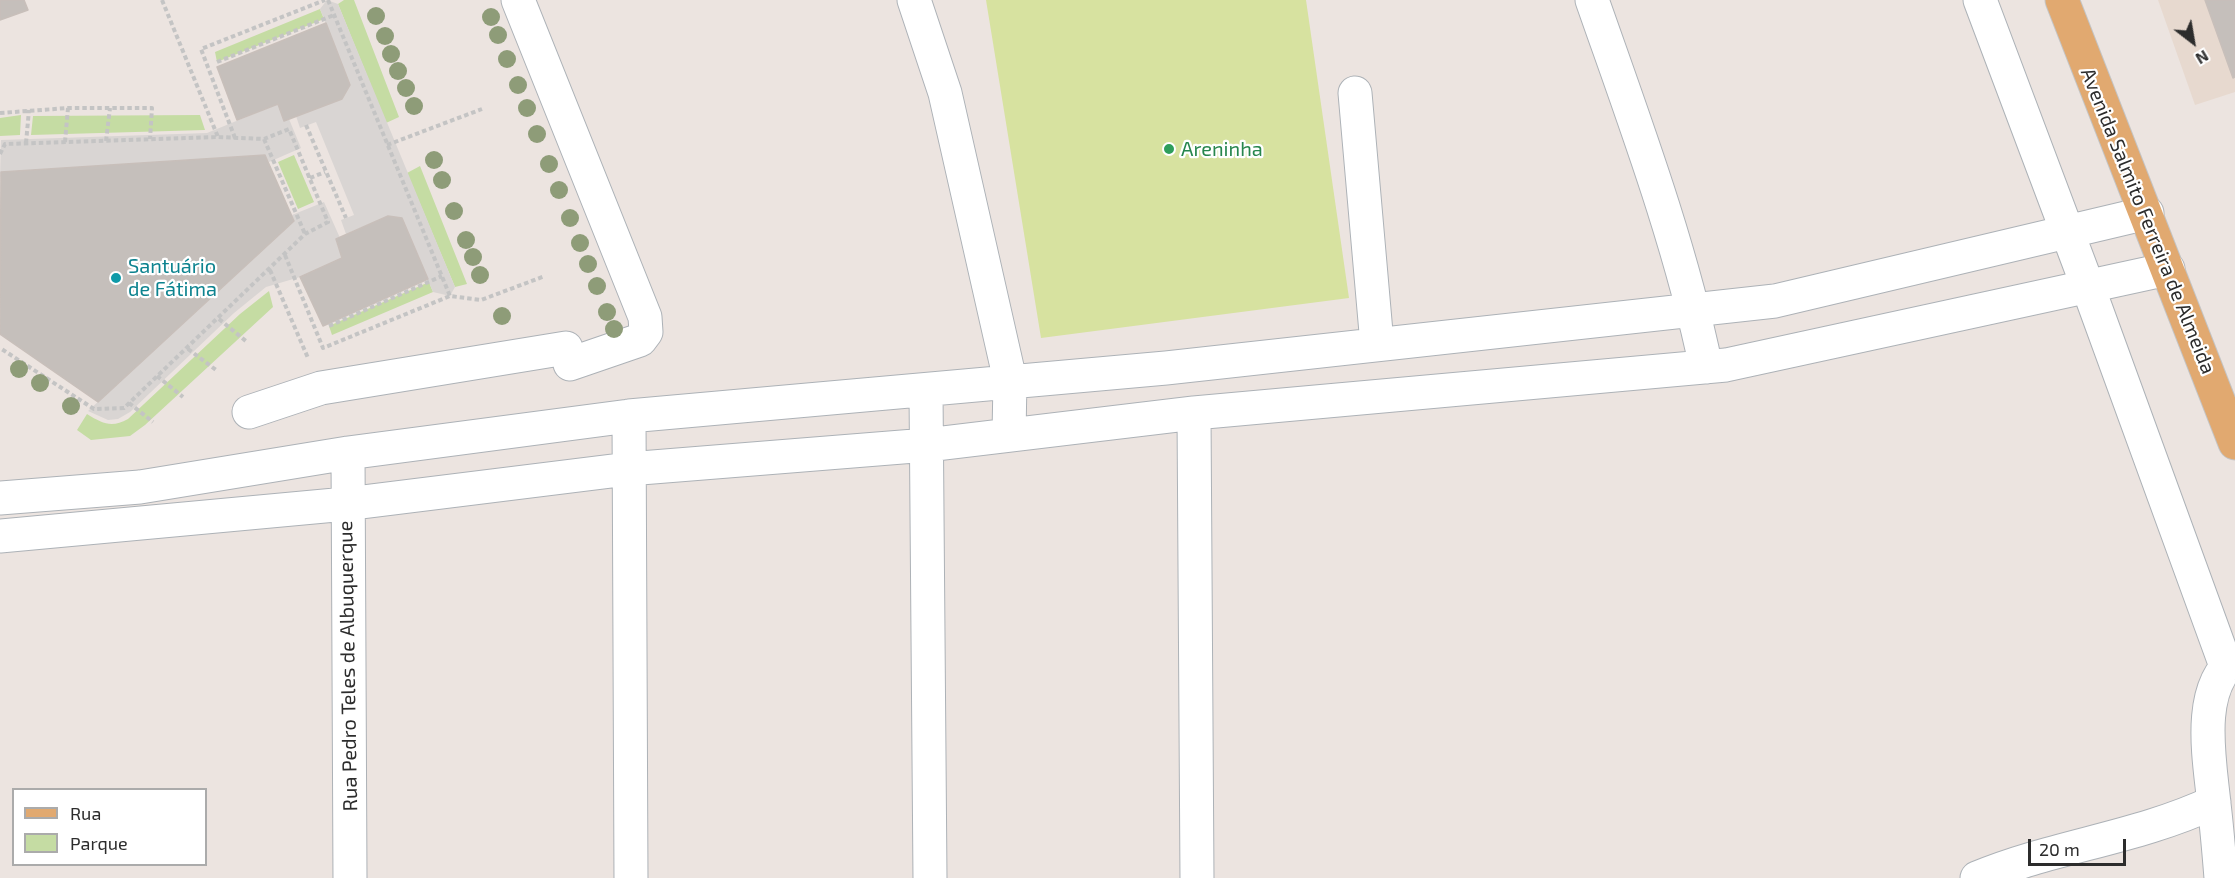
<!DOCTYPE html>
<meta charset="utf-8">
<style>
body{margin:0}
#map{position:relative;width:2235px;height:878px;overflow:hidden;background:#ece4e0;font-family:"Exo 2",sans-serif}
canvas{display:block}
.legend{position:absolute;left:12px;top:788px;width:195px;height:78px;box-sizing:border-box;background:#fff;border:2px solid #ababab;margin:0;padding:8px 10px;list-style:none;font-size:18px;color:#2c2c2c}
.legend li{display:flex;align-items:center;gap:12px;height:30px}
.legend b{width:30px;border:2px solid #ababab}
.north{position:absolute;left:2163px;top:12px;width:60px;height:60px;-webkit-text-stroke:4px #fff;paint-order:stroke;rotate:149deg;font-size:16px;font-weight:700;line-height:24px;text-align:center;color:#2c2c2c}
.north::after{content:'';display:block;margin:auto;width:21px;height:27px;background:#2c2c2c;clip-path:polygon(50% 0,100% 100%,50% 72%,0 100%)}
.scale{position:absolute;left:2028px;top:839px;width:98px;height:27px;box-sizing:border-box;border:3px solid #2c2c2c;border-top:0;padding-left:8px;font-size:18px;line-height:21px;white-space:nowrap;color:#2c2c2c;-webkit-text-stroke:4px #fff;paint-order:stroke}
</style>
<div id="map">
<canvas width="2235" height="878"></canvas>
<ul class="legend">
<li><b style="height:8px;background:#e1a970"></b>Rua</li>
<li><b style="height:16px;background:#c5dca3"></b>Parque</li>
</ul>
<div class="north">N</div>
<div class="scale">20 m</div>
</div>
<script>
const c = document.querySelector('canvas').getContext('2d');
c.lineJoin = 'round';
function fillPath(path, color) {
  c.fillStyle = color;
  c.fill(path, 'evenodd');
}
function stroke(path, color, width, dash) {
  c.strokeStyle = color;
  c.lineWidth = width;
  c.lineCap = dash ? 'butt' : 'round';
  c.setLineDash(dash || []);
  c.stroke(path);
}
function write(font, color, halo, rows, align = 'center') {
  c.font = font + ' "Exo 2",sans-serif';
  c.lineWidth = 4.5;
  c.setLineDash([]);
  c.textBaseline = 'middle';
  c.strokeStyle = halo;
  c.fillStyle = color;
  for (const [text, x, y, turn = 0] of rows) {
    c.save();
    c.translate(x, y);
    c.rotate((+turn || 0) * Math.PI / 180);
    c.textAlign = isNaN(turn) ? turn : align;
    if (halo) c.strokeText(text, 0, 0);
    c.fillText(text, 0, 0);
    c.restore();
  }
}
fillPath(new Path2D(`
 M2158,0H2235V92L2195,105Z`), '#e7d9cf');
fillPath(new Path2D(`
 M344,0H354L399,117L386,123L338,4Z
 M320,9L324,19L217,62L215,52Z
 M21,115L20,135L0,136V118Z
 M200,115L205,130L31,135L33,116Z
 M294,155L314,202L298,209L278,162Z
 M420,166L467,284L455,287L407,173Z
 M429,282L433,292L332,335L329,326Z
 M269,291L273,307L145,425L130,436L91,440L77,430L87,414C103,424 112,428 128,419L240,314Z`), '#c5dca3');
fillPath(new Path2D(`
 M986,0H1306L1349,298L1041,338Z`), '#d7e2a0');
fillPath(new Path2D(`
 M327,0L338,4L455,287L450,296L433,292L402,218L388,216L346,234L341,220L354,215L316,122L300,128L296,116L346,92L350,85L320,9Z
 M278,104L284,120L289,119L301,148L269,162L265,155L2,172L0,179L1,140L207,133Z
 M324,202L340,238L336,240L342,258L300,277L266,287L234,313L130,412L118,419L108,420L88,411L294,221L292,215Z`), '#d9d5d3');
const building = new Path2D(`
 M0,0H24L28,10L0,20Z
 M2205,0H2235V77L2233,78Z
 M326,23L350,85L342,99L284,121L278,104L237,120L217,67Z
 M265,155L294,221L98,402L0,334L1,172Z
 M388,216L402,218L428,279L323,326L300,277L342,258L336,239Z`);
fillPath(building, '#c5bfbb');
stroke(building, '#c8bfba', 1.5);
const minor = new Path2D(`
 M518,0L645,317L646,332L640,340L570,364
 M914,0L945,93L1010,380L1009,435
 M1592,0C1634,120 1680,242 1706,367
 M1980,0L2088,287L2226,666
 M1355,93L1377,344
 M926,391L930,878
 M249,412L321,388L566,348
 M1194,413L1197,878
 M629,416L631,878
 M348,453L350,878
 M0,498L140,487L348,453L629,416L1166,368L1775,301L2147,213
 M0,536L346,504L628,469L927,445L1194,413L1726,365L2168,269
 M1977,878C2054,846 2138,838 2214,802
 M2221,878C2219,853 2217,829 2214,804C2210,762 2195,689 2235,659`);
const major = new Path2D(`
 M2062,0L2235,443`);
stroke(minor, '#adb2b7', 35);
stroke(major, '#c4c4c4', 35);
stroke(new Path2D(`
 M162,0L218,137
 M328,0L450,296
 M217,62L334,15
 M0,113L68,108H152L150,139
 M306,125L346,218
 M235,138L201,49L325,0
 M264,139L305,234
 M106,141L110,108
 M65,142L68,108
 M26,143L29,110
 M387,145L482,109
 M0,154L5,144L218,137L264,139L289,129L328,222L305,234L124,408L94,409L0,348
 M310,178L325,172
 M285,255L323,348L450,296L481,300L545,276
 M270,270L308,358
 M219,319L247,342
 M329,326L442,276
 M188,349L216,370
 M157,376L183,397
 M129,403L153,422`), '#c4c4c4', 4, [4.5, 3]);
stroke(minor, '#fff', 33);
stroke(major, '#e1a970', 33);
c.fillStyle = '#8e9c78';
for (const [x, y] of [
 [376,16],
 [491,17],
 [498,35],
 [385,36],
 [391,54],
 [507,59],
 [398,71],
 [518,85],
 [406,88],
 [414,106],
 [527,108],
 [537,134],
 [434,160],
 [549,164],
 [442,180],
 [559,190],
 [454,211],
 [570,218],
 [466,240],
 [580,243],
 [473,257],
 [588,264],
 [480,275],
 [597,286],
 [607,312],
 [502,316],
 [614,329],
 [19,369],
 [40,383],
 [71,406]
]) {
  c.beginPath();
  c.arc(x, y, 9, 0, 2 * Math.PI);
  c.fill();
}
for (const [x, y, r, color] of [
 [1169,149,6,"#2e9e5b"],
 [116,278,6,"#0f9aa8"]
]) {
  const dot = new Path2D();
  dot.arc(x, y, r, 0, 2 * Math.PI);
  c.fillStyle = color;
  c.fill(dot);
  stroke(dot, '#fff', 2);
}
write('20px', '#27864d', '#fff', [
 ["Areninha",1181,149]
], 'left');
write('20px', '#2c2c2c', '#fff', [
 ["Avenida Salmito Ferreira de Almeida",2148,221,68],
 ["Rua Pedro Teles de Albuquerque",348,666,-91]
]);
write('20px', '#0d838f', '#fff', [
 ["Santuário",128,266],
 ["de Fátima",128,289]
], 'left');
</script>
